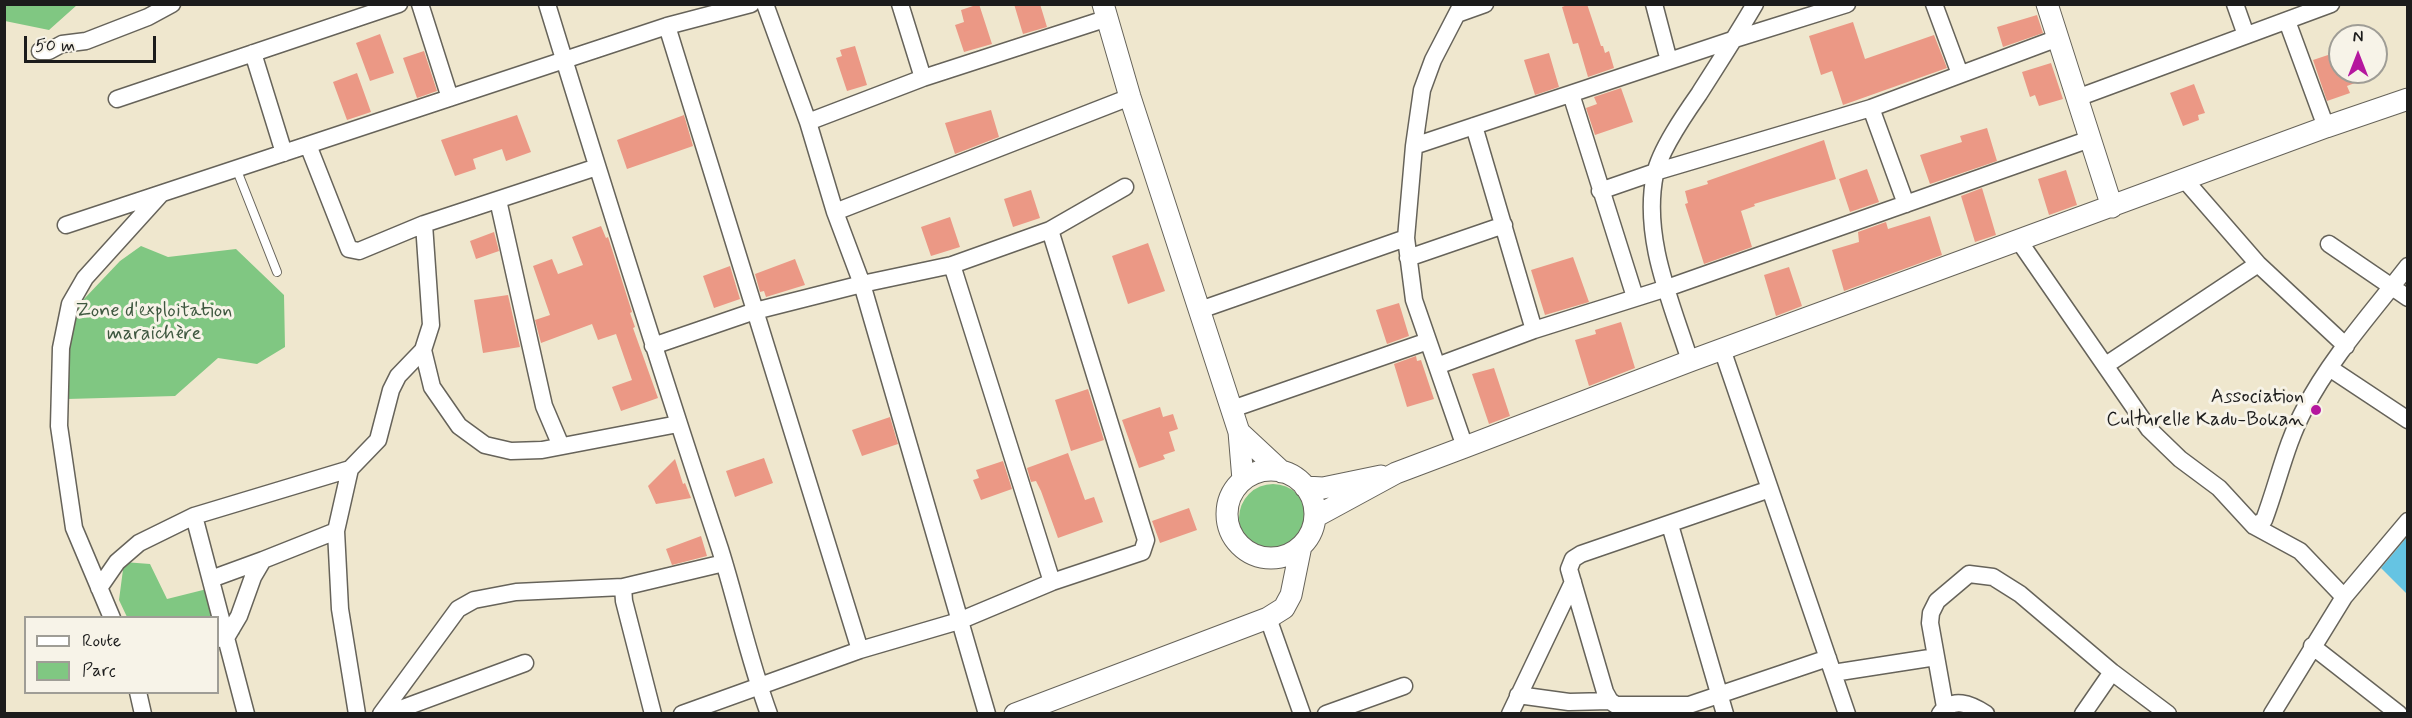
<!DOCTYPE html>
<meta charset="utf-8">
<style>
body{margin:0}
#map{position:relative;width:2412px;height:718px;overflow:hidden;background:#efe7ce;font-family:Mynerve,sans-serif}
canvas{display:block}
.frame{position:absolute;inset:0;border:6px solid #1c1c1c;pointer-events:none}
.legend{position:absolute;left:24px;top:616px;width:195px;height:78px;box-sizing:border-box;background:#f7f3e8;border:2px solid #9f9d96;margin:0;padding:8px 10px;list-style:none;font-size:18px;color:#1c1c1c}
.legend li{display:flex;align-items:center;gap:12px;height:30px}
.legend b{width:30px;border:2px solid #9f9d96}
.north{position:absolute;left:2328px;top:24px;width:60px;height:60px;box-sizing:border-box;background:#f7f3e8;border:2px solid #9f9d96;border-radius:50%;rotate:0deg;font-size:16px;font-weight:700;line-height:24px;text-align:center;color:#1c1c1c}
.north::after{content:'';display:block;margin:auto;width:21px;height:27px;background:#b5179e;clip-path:polygon(50% 0,100% 100%,50% 72%,0 100%)}
.scale{position:absolute;left:24px;top:36px;width:132px;height:27px;box-sizing:border-box;border:3px solid #1c1c1c;border-top:0;padding-left:8px;font-size:18px;line-height:21px;white-space:nowrap;color:#1c1c1c;-webkit-text-stroke:4px #f7f3e8;paint-order:stroke}
</style>
<div id="map">
<canvas width="2412" height="718"></canvas>
<div class="frame"></div>
<ul class="legend">
<li><b style="height:8px;background:#fff"></b>Route</li>
<li><b style="height:16px;background:#80c782"></b>Parc</li>
</ul>
<div class="north">N</div>
<div class="scale">50 m</div>
</div>
<script>
const c = document.querySelector('canvas').getContext('2d');
c.lineJoin = 'round';
function fillPath(path, color) {
  c.fillStyle = color;
  c.fill(path, 'evenodd');
}
function stroke(path, color, width, dash) {
  c.strokeStyle = color;
  c.lineWidth = width;
  c.lineCap = dash ? 'butt' : 'round';
  c.setLineDash(dash || []);
  c.stroke(path);
}
function write(font, color, halo, rows, align = 'center') {
  c.font = font + ' Mynerve,sans-serif';
  c.lineWidth = 6;
  c.setLineDash([]);
  c.textBaseline = 'middle';
  c.strokeStyle = halo;
  c.fillStyle = color;
  for (const [text, x, y, turn = 0] of rows) {
    c.save();
    c.translate(x, y);
    c.rotate((+turn || 0) * Math.PI / 180);
    c.textAlign = isNaN(turn) ? turn : align;
    if (halo) c.strokeText(text, 0, 0);
    c.fillText(text, 0, 0);
    c.restore();
  }
}
fillPath(new Path2D(`
 M5,4H77V5L49,30L5,21Z
 M141,246L168,257L236,249L284,295L285,347L257,364L218,358L175,396L67,399L66,318L120,261Z
 M1239 518a34 34 0 1 1 68 0a34 34 0 1 1-68 0Z
 M124,562L150,564L167,599L211,588L240,634L218,644V618L127,617L119,600Z`), '#80c782');
fillPath(new Path2D(`
 M2407,537V594L2381,568Z`), '#65c4e3');
fillPath(new Path2D(`
 M979,4L992,44L964,52L955,25L964,22L961,10Z
 M1014,4H1040L1047,27L1023,34Z
 M1570,4H1587L1601,46H1603L1605,53L1609,51L1614,68L1588,77L1578,43L1573,44L1562,7Z
 M2037,15L2043,33L2003,47L1997,27Z
 M1853,22L1865,59L1934,35L1947,68L1843,105L1832,71L1821,75L1809,36Z
 M380,34L394,73L370,81L356,43Z
 M855,46L867,85L847,91L836,58L842,56L840,50Z
 M424,51L437,91L417,98L403,58Z
 M2340,51V72L2381,73L2347,86L2350,93L2327,101L2313,60Z
 M1549,53L1559,87L1535,95L1524,60Z
 M2051,63L2063,99L2039,106L2035,95L2030,97L2022,72Z
 M357,73L371,112L347,120L333,82Z
 M2194,84L2205,113L2198,115L2199,120L2183,126L2170,93Z
 M1621,88L1633,122L1595,135L1586,108L1597,104L1594,97Z
 M991,110L999,137L955,154L945,123Z
 M517,115L531,152L506,161L502,149L473,159L476,169L455,176L441,140Z
 M684,115L693,146L627,169L617,140Z
 M1987,128L1997,161L1930,184L1920,155L1962,142L1960,136Z
 M1824,140L1836,179L1754,204L1755,206L1741,211L1752,247L1704,264L1685,204L1688,203L1685,191L1708,184L1707,181Z
 M1867,169L1879,202L1850,212L1839,179Z
 M2066,170L2077,205L2049,215L2038,179Z
 M1982,188L1996,235L1975,242L1961,196Z
 M1031,190L1040,218L1013,227L1004,199Z
 M1930,216L1942,255L1844,291L1832,250L1859,242L1858,232L1886,222L1888,229Z
 M950,217L960,247L931,256L921,227Z
 M601,226L606,238L608,237L609,240L632,312L630,313L635,327L633,328L658,398L621,411L612,387L632,380L616,334L598,340L592,324L541,343L535,320L550,315L533,266L552,259L558,274L583,265L572,237Z
 M494,232L499,251L476,259L470,241Z
 M1148,243L1165,291L1128,304L1112,256Z
 M1573,257L1589,302L1545,315L1531,270Z
 M795,259L805,285L766,297L764,291L760,292L755,274Z
 M730,266L740,299L714,308L703,276Z
 M1789,267L1802,306L1776,316L1764,275Z
 M508,295L520,347L483,353L474,300Z
 M1399,303L1409,336L1387,344L1376,310Z
 M1621,322L1635,368L1589,386L1575,340L1596,334L1595,330Z
 M1416,356L1417,361L1421,360L1434,399L1407,407L1394,364Z
 M1494,368L1510,416L1489,424L1472,374Z
 M1088,389L1104,440L1071,451L1055,400Z
 M1160,407L1163,417L1173,414L1178,429L1169,432L1175,451L1163,455L1165,459L1139,468L1122,420Z
 M890,417L898,444L862,456L852,430Z
 M1068,453L1085,500L1094,497L1103,522L1058,538L1041,491L1036,481L1031,482L1027,468Z
 M764,458L773,483L735,497L726,471Z
 M675,459L683,484L685,483L691,498L656,504L648,486Z
 M1003,461L1012,489L981,500L973,480L979,478L976,470Z
 M1189,508L1197,530L1160,543L1152,521Z
 M701,536L707,556L672,565L666,549Z`), '#eb9885');
const service = new Path2D(`
 M236,168L277,272`);
const minor = new Path2D(`
 M420,4L450,98
 M547,4C603,186 660,368 720,549C737,603 749,660 769,714
 M765,4L808,122L835,212L862,284L987,714
 M900,4L923,78
 M1462,4L1433,60L1422,90L1414,146L1406,238L1414,300L1465,447
 M1654,4L1669,61
 M1934,4L1960,74
 M2235,4L2246,35
 M1457,14L1485,4
 M2287,21L2326,127
 M667,26L860,650
 M40,51H49L62,44L86,41L148,17L172,4
 M253,53L284,153
 M1571,94L1635,297
 M2077,98L2331,4
 M117,99L399,4
 M1871,108L1906,204
 M808,122L923,78L1108,18
 M1474,126L1534,330
 M308,145L349,249L359,251L424,224L597,167
 M1414,146L1735,39L1847,4
 M2184,179L2258,264L2346,346
 M1600,191L1655,172L1871,108L2058,38
 M498,200L544,406L561,446
 M835,212L1130,97
 M66,225L667,26L751,4
 M2019,241L2149,429L2180,459L2219,488L2254,526L2300,551L2344,597
 M2329,244L2408,298
 M1408,258L1504,225
 M952,265L1052,582
 M1200,310L1406,238
 M653,346L755,311L862,284L952,265L1050,230L1125,187
 M1722,349L1847,714
 M423,350L432,387L459,426L485,445L511,451L542,450L678,424
 M1690,361C1671,301 1642,238 1655,174C1660,150 1685,114 1699,94C1718,64 1737,35 1755,4
 M2106,365L2258,264
 M1437,366L1534,330L1667,288L2090,139
 M2331,369L2408,420
 M1232,409L1428,341
 M350,469L336,531L340,609L357,714
 M1770,489L1581,554L1573,559L1569,569L1605,692L1610,701L1616,705H1689L1828,658
 M194,516L246,714
 M1670,525L1725,714
 M2254,526L2264,520C2278,483 2286,443 2305,408C2330,359 2374,310 2408,266
 M211,579L263,560
 M623,587L624,601L653,714
 M99,588L117,562L139,543L194,516L350,469L378,440L391,390L398,376L423,350L431,325L424,224
 M112,618L74,528L59,426L61,348L70,304L85,278L161,194
 M1268,618L1302,714
 M221,639L226,638L239,616L253,577L263,560L336,531
 M2312,646L2399,714
 M1833,673L1936,657
 M138,692L143,714
 M1518,695L1569,702L1610,701
 M1945,707L1930,623L1931,613L1937,601L1969,574L1993,577L2020,594L2112,672L2168,714
 M381,714L458,609L474,600L516,592L623,587L724,563
 M387,714L525,663
 M682,714L860,650L959,621L1052,582L1142,552L1146,540L1050,230
 M1326,714L1404,686
 M1510,714L1573,582
 M1940,714C1952,696 1971,704 1986,714
 M2083,714L2112,672
 M2272,714L2344,597L2408,521`);
const tertiary = new Path2D(`
 M1103,4L1130,97L1239,432L1243,480
 M2047,4L2112,207
 M1239,432L1282,472
 M1227 514a44 44 0 1 1 88 0a44 44 0 1 1-88 0Z
 M1305,487L1323,488L1381,476
 M1315,517L1396,473L1465,447L1690,361L2326,127L2408,99
 M1015,714L1268,618L1284,608L1291,595L1301,546`);
stroke(service, '#66635a', 10);
stroke(minor, '#66635a', 19);
stroke(tertiary, '#66635a', 23);
stroke(service, '#fff', 8);
stroke(minor, '#fff', 16);
stroke(tertiary, '#fff', 21);
for (const [x, y, r, color] of [
 [2316,410,6,"#b5179e"]
]) {
  const dot = new Path2D();
  dot.arc(x, y, r, 0, 2 * Math.PI);
  c.fillStyle = color;
  c.fill(dot);
  stroke(dot, '#f7f3e8', 2);
}
write('20px', '#3f5840', '#f7f3e8', [
 ["Zone d'exploitation",154,312],
 ["maraichère",154,335]
]);
write('20px', '#1c1c1c', '#f7f3e8', [
 ["Association",2304,398],
 ["Culturelle Kadu-Bokan",2304,421]
], 'right');
</script>
